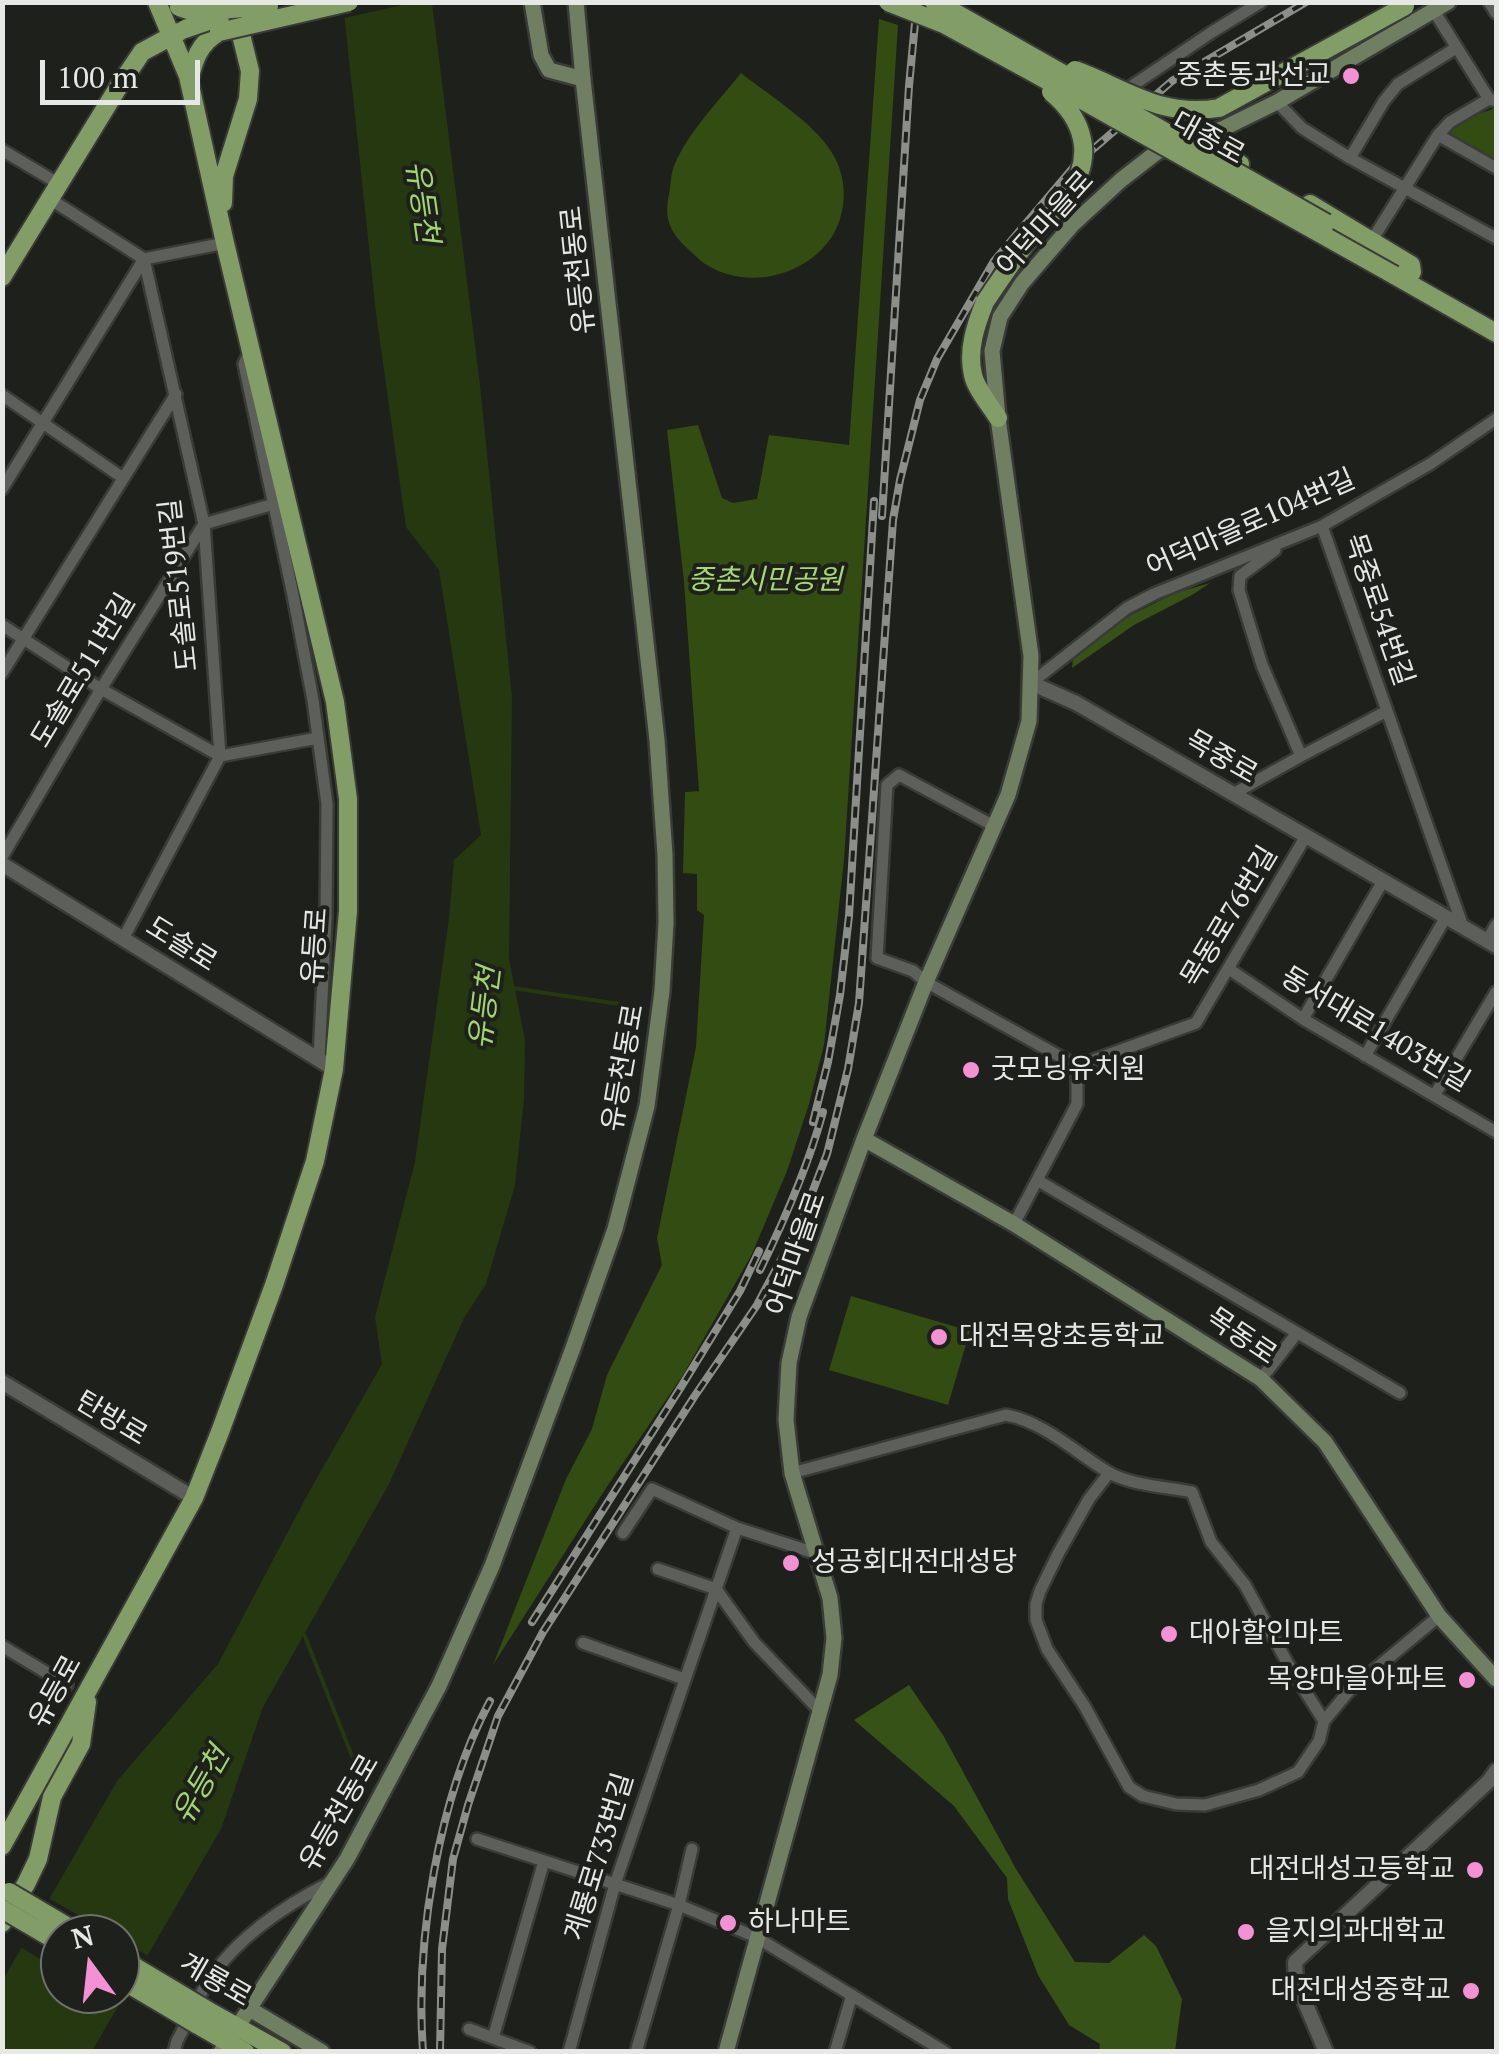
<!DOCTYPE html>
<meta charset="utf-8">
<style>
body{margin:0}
#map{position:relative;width:1499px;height:2054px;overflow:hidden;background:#1e201b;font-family:"PT Serif",serif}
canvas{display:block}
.frame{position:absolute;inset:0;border:5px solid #e6e8e5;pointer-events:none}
.north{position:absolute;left:40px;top:1914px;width:100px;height:100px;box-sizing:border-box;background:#1e201b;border:2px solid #6e706c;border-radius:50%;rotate:345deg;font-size:28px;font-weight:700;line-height:40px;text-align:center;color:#e6e8e5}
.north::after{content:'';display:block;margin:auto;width:35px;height:45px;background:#f491d4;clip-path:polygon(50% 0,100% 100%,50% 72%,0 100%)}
.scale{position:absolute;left:40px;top:60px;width:160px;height:45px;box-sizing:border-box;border:5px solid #e6e8e5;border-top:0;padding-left:12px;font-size:30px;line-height:35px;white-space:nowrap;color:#e6e8e5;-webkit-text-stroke:8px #1e201b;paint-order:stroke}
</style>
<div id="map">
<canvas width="1499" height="2054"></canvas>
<div class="frame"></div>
<div class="north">N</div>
<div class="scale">100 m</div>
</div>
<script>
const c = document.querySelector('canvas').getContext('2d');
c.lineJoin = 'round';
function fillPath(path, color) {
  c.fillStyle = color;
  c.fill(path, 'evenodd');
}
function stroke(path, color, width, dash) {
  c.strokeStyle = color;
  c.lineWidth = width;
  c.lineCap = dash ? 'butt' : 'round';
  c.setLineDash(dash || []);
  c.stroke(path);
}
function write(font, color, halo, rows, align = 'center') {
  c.font = font + ' "PT Serif","Noto Sans KR",serif';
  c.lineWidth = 8;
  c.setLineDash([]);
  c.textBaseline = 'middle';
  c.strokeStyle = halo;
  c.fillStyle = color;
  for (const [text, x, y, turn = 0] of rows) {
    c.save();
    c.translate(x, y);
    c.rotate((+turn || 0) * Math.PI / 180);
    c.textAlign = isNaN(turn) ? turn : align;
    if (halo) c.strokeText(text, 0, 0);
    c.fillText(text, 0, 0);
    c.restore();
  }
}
fillPath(new Path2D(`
 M879,19L898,25L844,860L824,1045L809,1104L787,1171L752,1254L683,1375L606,1488L493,1665L566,1479L592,1429L607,1375L662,1265L657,1238L696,1047L704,915L697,910V874L683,873L685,792L699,791L684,582L667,430L698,425L722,498L733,503L757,499L769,435L849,445Z
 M741,73C770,96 820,126 836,160C845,178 846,200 840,219C824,271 753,294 707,265C701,262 695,255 689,250C680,242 671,232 668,219C666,209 668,199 670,189C671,181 671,173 674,166C688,132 718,102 741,73Z
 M1496,108V162L1444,133L1472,116Z
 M851,1296L970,1331L948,1405L829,1370Z`), '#334c12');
fillPath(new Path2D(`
 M1210,583L1192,595L1134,625L1072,668L1073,659L1129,616L1175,593Z
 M909,1685L943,1735L1016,1869L1075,1962L1109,1963L1144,1935L1156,1946L1182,1999L1175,2051H1099L1100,2044L1069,2025L1038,1975L1008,1899L1007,1878L954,1806L854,1720Z`), '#375216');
fillPath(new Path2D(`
 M343,3H432L480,385L512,697L509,959L525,1040L524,1098L515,1185L486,1284L464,1318L389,1484L263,1707L221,1829L92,2051L3,2052V1980L117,1781L218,1664L310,1490L382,1364L375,1317L415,1162L449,918L454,860L481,835L439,570L406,527L376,313ZM60,1934H120V1994H60Z`), '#26380f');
fillPath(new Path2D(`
 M338,2L411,3L340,19Z
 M45,1896L111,1934H60V1971L17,1945Z
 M120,1939L152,1958L123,2008L100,1994H120Z`), '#1e201b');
stroke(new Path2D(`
 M512,988L626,1005
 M304,1634L361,1779`), '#26380f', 4);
const minor = new Path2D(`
 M1489,2L1496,13
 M1434,11L1489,99
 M1120,94L1212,32L1261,2
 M1277,102L1302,128L1350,158L1496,238
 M1438,135L1496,168
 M2,150L59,184
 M1350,158L1384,101L1398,84L1456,48
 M50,199L144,259L204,524L220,756L123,939
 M1372,240L1438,135L1450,122L1489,99L1496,101
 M251,349L244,364L293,595L313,700L327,804L326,917L319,1059
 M2,395L123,478
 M2,489L144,259L225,243
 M1322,526L1463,927
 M2,625L101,689L220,756L318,738
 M2,673L176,394
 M1031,683L1127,608L1154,594L1322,526L1430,464L1496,419
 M1301,756L1387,711
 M1233,794L1301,756L1262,665L1239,590L1240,576L1275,550
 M994,826L899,775L887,785L877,958L913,971L926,982L1077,1066
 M2,857L101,689L204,524L274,504
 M1487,941L1496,925
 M1229,969L1303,1019L1496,1132
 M1303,1019L1383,881
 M1365,1056L1446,917
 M1434,1096L1496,992
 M1037,1180L1400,1393
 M1014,1224L1077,1104V1066L1196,1023L1306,836
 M1261,1379L1297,1333
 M792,1473L1006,1415C1044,1422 1075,1452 1108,1472C1129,1485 1167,1487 1192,1492L1211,1542L1245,1585L1288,1664L1324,1721
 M1109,1473L1089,1499L1058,1554L1040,1591L1036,1604V1620L1047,1649L1085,1707L1129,1787L1143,1796L1176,1804L1205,1805L1259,1790L1298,1772L1319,1741L1324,1721L1349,1691L1439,1616
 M623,1533L652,1489L737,1528L815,1553
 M658,1569L716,1589L754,1642L820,1711
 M583,1643L684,1679
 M2,1646L67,1685
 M477,1839L679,1905L756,1937L945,2052
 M469,2029L530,2052
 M493,2038L544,1861
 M174,2052L177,2041C189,2019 199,1993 214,1973C243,1933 286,1905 329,1883
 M569,2052L615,1884L737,1528
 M636,2052L679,1905L692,1849
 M835,2052L852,1995`);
const tertiary = new Path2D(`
 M1031,683L1076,703L1496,946
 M2,864L334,1069
 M2,1382L194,1498
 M1326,2052L1296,1981L1295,1962L1489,1781L1496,1771`);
const secondary = new Path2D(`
 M532,2L541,55L549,70L583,79
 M864,1139L1014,1224L1261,1379L1325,1442L1439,1616L1496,1679
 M248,2008L322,2052
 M221,2052L347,1859L439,1686L492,1566L573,1348L615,1229L647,1106L662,991L666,923L665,855L657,740L583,79L576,2
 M726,2052L830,1675L834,1638L830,1598L792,1473L786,1420L789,1363L799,1317L864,1139L926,982L1008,795L1029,721L1031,656L998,418L992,351L1000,317L1022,283L1072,225L1121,180L1157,152L1224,128L1277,102L1448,2`);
const primary = new Path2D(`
 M189,81C194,60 199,43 219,32
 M1194,138L1240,164
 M223,203L224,176L248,99L250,71L233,2
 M1310,204L1411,265L1412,272
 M1394,275L1496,333
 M2,277L119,86L142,52L179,32
 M985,302C976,324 967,350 973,375C976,389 990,405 998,418
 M2,1846L194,1498L220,1432L274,1285L315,1161L334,1069L348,911V799L335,702L225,243L188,76L157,2
 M2,1923L26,1884L38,1859L52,1797L81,1744L87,1702
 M207,2010L282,2052
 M196,2024L245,2052`);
stroke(minor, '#393b37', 16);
stroke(tertiary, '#393b37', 19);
stroke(secondary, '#393b37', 20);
stroke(primary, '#393b37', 22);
stroke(minor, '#5d605a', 11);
stroke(tertiary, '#5d605a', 14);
stroke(secondary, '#707f61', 15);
stroke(primary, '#839d67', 18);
const rail = new Path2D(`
 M882,516L909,86L917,2
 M813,1122L828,1062L840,995L849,916L874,501
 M760,1270C785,1219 808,1167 823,1112
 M532,1622L681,1387L740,1291L759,1251
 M423,2052C415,1942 438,1798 490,1701
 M440,2052L442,1949L453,1859L468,1805L498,1716L543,1632L694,1397L757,1305L800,1224L827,1154L848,1069L859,1003L893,520L900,480L920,400L937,359L994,261L1077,163L1172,81L1306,2`);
stroke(rail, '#8c8e8a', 8);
stroke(rail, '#1e201b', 4, [11]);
const primaryBridge = new Path2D(`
 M888,2L944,24L1034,73L1394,275
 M934,2L947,8L1326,223
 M179,7L194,12L269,6
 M185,29L220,17
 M219,32L349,2
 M1075,70C1127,89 1160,118 1219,108L1405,6
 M985,302C1001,278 1017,254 1036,231C1046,219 1058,208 1067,196C1095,158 1085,120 1051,92
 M9,1892L80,1934
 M2,1909L60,1943
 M120,1958L207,2010
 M120,1979L196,2024`);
stroke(primaryBridge, '#393b37', 22, []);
stroke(primaryBridge, '#839d67', 18);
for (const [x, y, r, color] of [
 [1351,76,10,"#f491d4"],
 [971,1070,10,"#f491d4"],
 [939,1337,10,"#f491d4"],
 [791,1563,10,"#f491d4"],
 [1169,1634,10,"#f491d4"],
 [1467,1680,10,"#f491d4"],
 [1475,1870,10,"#f491d4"],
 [728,1923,10,"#f491d4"],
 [1246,1932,10,"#f491d4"],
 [1471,1991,10,"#f491d4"]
]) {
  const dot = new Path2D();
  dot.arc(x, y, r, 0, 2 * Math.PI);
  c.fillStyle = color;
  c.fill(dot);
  stroke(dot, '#1e201b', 4);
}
write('28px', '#e6e8e5', '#1e201b', [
 ["중촌동과선교",1331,76,"right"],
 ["굿모닝유치원",991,1070],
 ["대전목양초등학교",959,1337],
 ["성공회대전대성당",811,1563],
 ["대아할인마트",1189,1634],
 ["목양마을아파트",1447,1680,"right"],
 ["대전대성고등학교",1455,1870,"right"],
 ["하나마트",748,1923],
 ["을지의과대학교",1266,1932],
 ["대전대성중학교",1451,1991,"right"]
], 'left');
write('28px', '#e6e8e5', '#1e201b', [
 ["대종로",1208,139,29],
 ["어덕마을로",1046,224,-48],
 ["유등천동로",579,270,-96],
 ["어덕마을로104번길",1251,524,-24],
 ["도솔로519번길",180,585,-96],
 ["목중로54번길",1378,610,71],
 ["도솔로511번길",84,671,-59],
 ["목중로",1221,758,30],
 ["목동로76번길",1230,917,-59],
 ["도솔로",181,945,32],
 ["유등로",316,946,-86],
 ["동서대로1403번길",1375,1030,31],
 ["유등천동로",624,1068,-80],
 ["어덕마을로",797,1254,-71],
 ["목동로",1241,1337,34],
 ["탄방로",111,1419,31],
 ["유등로",56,1692,-61],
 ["유등천동로",340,1813,-60],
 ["계룡로733번길",600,1857,-73],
 ["계룡로",215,1981,30]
]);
write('italic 28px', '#a7d970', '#1e201b', [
 ["중촌시민공원",765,581]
]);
write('italic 30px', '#a2d56c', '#1e201b', [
 ["유등천",421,202,82],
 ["유등천",486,1008,-83],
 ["유등천",202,1786,-60]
]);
</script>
